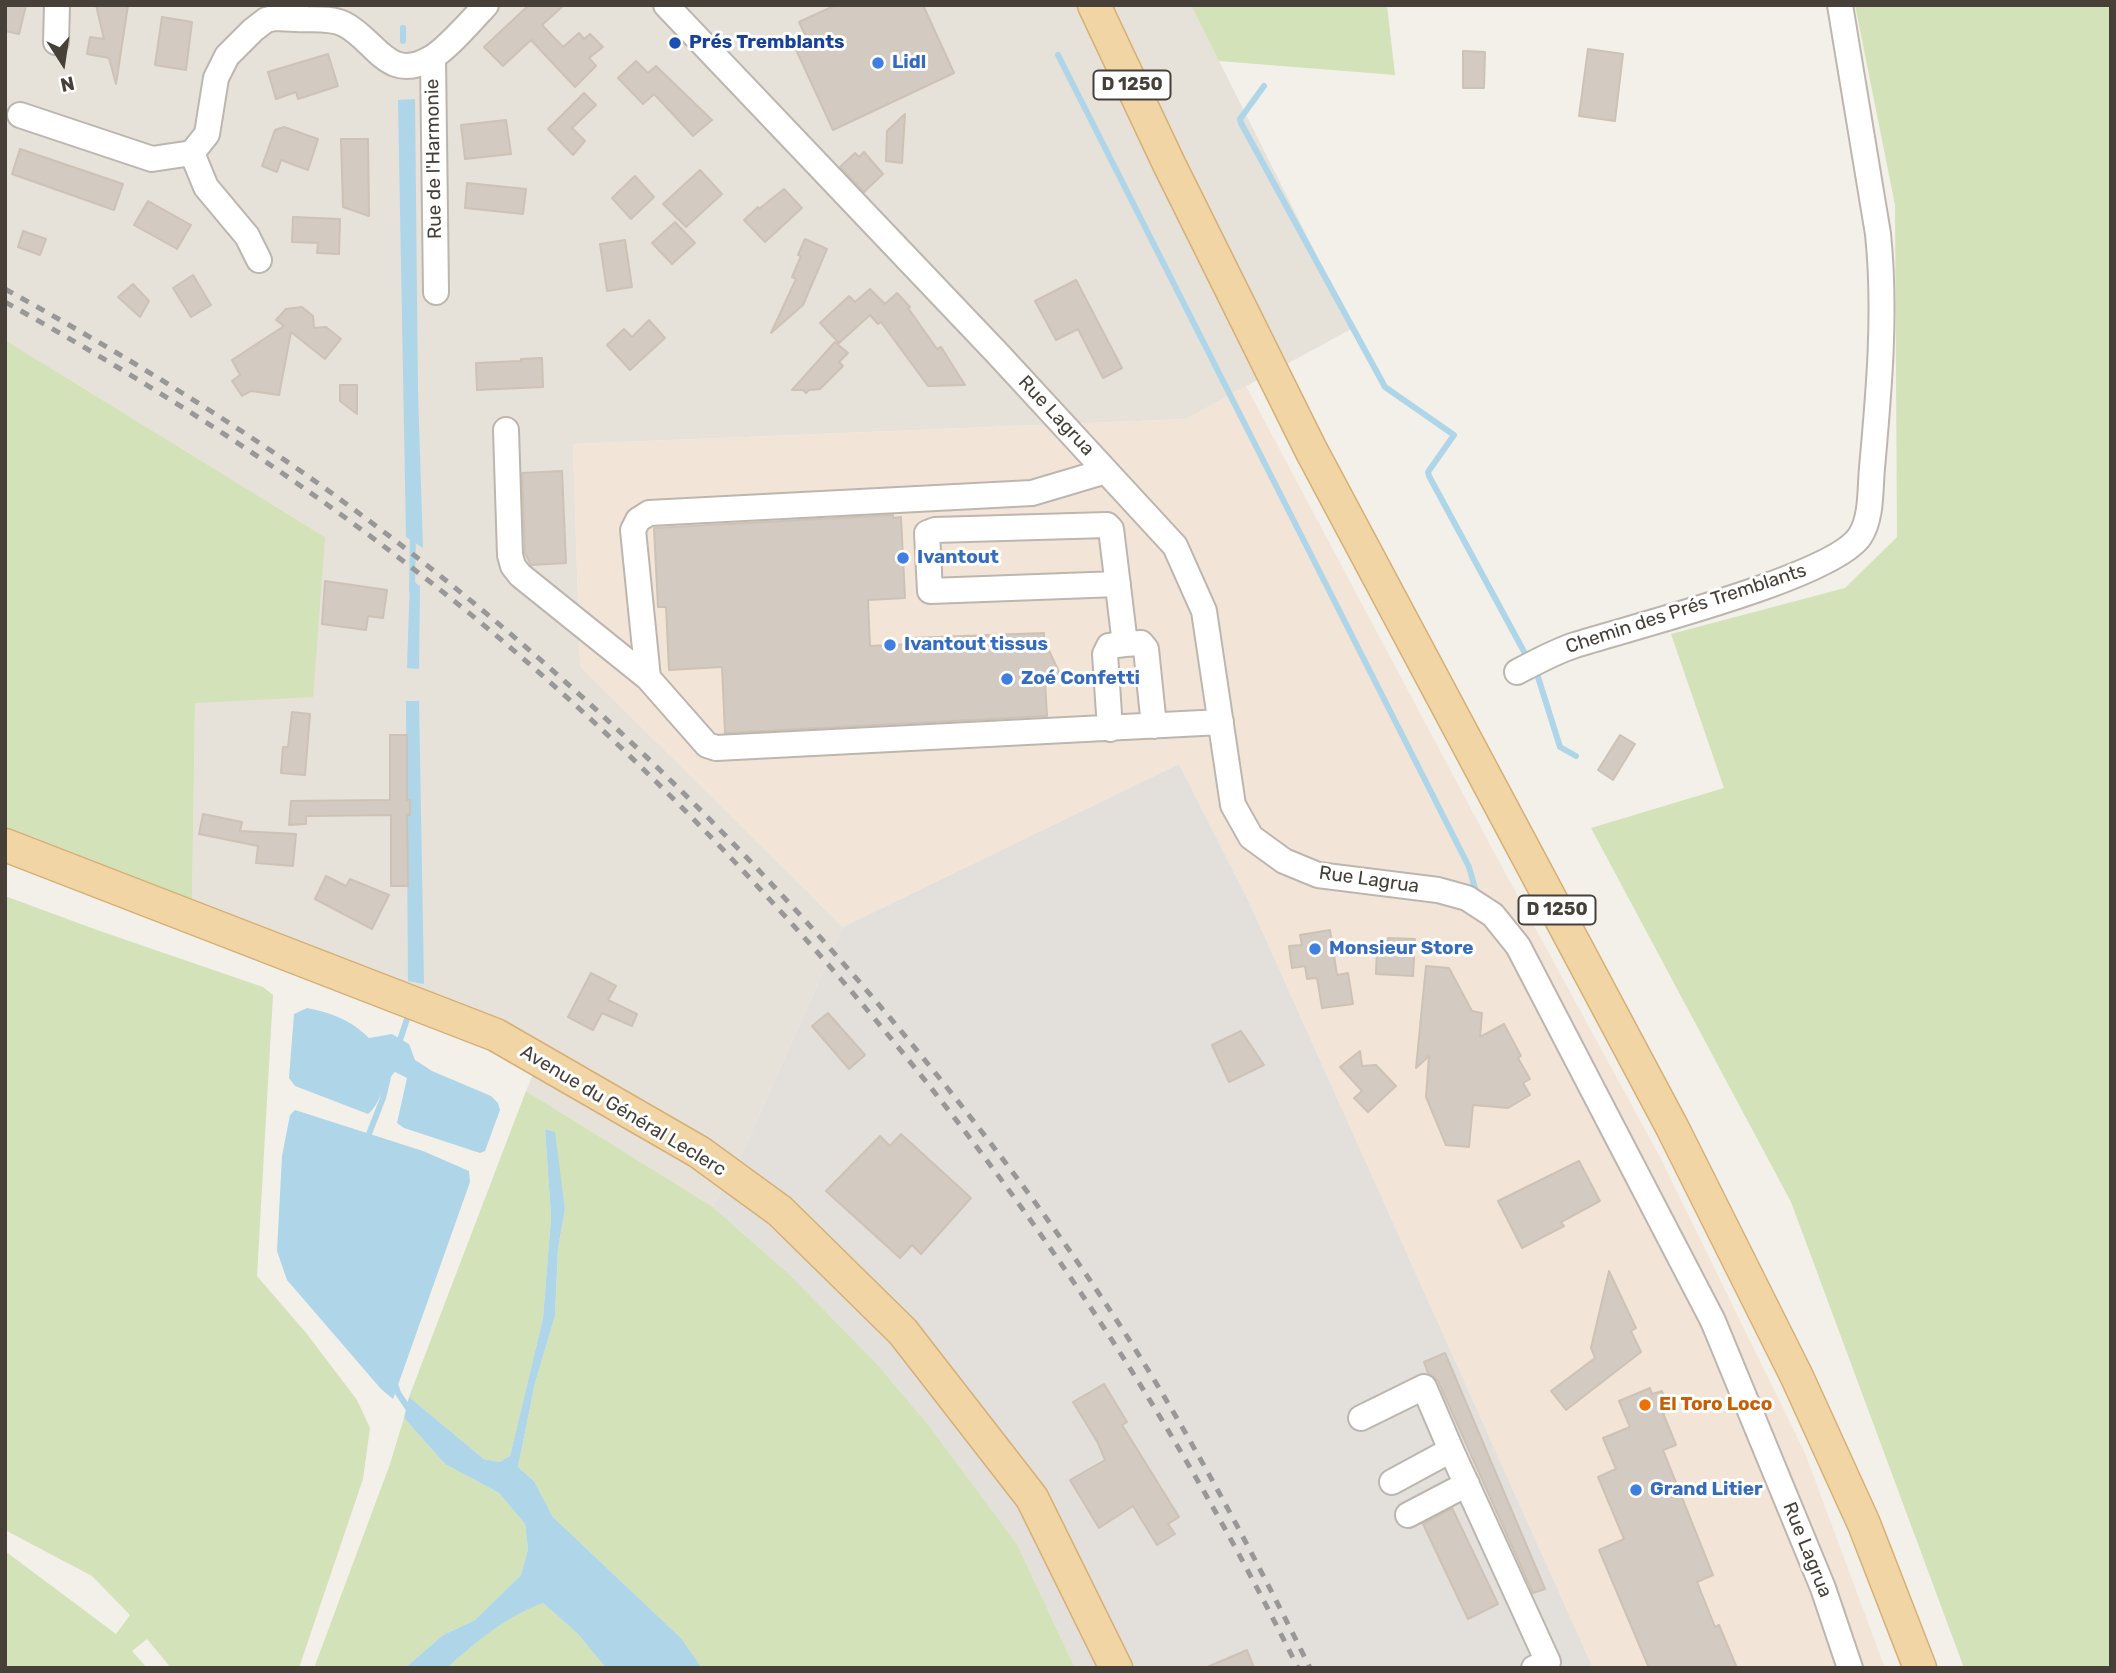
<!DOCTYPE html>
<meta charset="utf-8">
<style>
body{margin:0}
#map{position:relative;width:2116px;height:1673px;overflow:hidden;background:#f3f0ea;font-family:Rubik,sans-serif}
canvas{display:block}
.frame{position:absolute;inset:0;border:7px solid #464039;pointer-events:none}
.north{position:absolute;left:28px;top:28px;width:70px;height:70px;-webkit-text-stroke:5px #fff;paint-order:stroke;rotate:168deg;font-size:19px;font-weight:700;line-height:28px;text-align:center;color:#464039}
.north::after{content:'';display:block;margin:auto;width:24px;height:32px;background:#464039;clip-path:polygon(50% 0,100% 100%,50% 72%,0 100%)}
</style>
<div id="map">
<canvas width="2116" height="1673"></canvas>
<div class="frame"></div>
<div class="north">N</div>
</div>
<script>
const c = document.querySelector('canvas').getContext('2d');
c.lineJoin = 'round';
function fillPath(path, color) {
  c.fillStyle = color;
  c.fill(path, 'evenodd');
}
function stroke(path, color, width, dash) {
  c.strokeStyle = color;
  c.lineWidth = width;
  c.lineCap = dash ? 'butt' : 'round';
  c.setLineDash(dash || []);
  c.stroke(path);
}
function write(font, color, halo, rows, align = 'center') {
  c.font = font + ' Rubik,sans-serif';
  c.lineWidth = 6;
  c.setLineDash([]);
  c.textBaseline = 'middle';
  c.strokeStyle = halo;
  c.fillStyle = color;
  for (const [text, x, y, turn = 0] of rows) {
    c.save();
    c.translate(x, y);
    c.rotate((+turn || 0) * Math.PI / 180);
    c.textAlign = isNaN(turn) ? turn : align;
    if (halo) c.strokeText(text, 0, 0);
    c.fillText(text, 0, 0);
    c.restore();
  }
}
fillPath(new Path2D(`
 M5,5H1191L1353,328L1186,419L573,444L580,666L843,927L744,1149L713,1207L526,1091L545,1046L192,902L195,703L325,537L5,340Z`), '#e6e1d9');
fillPath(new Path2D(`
 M1246,386L1495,854L1660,1157L1805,1453L1885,1668H1593L1249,902L1179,764L843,927L580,666L573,444L1186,419Z`), '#f2e5d8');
fillPath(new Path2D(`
 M1179,764L1249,902L1593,1668H1075L1017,1544L930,1427L877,1364L788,1273L713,1207L744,1149L843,927Z`), '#e3dfdb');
fillPath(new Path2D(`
 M1191,5H1387L1395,75L1219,61Z
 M1855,5H2111V1668H1964L1791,1202L1591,828L1724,788L1671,634L1845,588L1897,537L1895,205Z
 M5,340L325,537L313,697L195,703L192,902L5,827Z
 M5,896L97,930L263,987L273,995L257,1276L307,1334L357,1400L370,1428L363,1479L299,1668H171L147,1639L132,1651L147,1668H5V1551L116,1634L130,1615L92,1576L5,1530Z
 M526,1091L713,1207L788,1273L877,1364L930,1427L1017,1544L1075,1668H702L681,1638L553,1517L534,1481L518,1467L535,1383L555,1316L558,1249L565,1209L554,1132L545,1129L551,1217L543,1318L510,1456L499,1462L484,1459L409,1397Z
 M404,1418L445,1464L499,1493L525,1524L528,1549L521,1575L475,1620L443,1635L405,1668H314L390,1464Z
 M543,1603L577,1633L606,1668H447C477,1641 506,1617 543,1603Z`), '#d3e2b8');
fillPath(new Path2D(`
 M415,99L418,393L423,548L406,537L398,100Z
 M410,579L420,586L419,669L407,668Z
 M406,701H419L424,984L408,981Z
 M307,1008C332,1013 351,1020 369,1038L392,1034L409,1044L415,1060L432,1071L491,1096L498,1103L500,1110L485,1151L480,1153L404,1128L397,1123L407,1078L395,1072C382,1083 381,1104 368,1114L295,1086L289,1078L294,1014Z
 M295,1110L423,1151L469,1171L470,1182L393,1399L381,1389L287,1280L277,1251L282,1156L290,1115Z
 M545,1129L555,1132L565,1209L558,1249L555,1316L535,1383L518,1467L534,1481L553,1517L681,1638L702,1668H606L577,1633L543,1603C506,1617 477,1641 447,1668H405L443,1635L475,1620L521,1575L528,1549L525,1524L499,1493L445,1464L404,1418L409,1397L484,1459L499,1462L510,1456L543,1318L551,1217Z`), '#aed6e8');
stroke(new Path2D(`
 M403,41V28
 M1058,55L1469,867L1477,895
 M1264,86L1240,119L1241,123L1385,387L1454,435L1428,472L1429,476L1528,659
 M412,590L413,534
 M1538,677L1560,747L1576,756
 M398,1046L410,1010
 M367,1139L383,1098L389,1073
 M394,1381L398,1393L410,1411`), '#aed6e8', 6);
const building = new Path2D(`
 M5,5H26L19,34L5,31Z
 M96,5H128L116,84L109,58L87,54L90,37L104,39Z
 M529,5H564L542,25L563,47L579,33L584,39L590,34L603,47L589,58L596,66L575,87L531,40L503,66L484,47Z
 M836,5H923L954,73L833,130L793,43L806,37L799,22Z
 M162,17L192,22L186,70L155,65Z
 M1588,49L1623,54L1615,121L1579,116Z
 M1463,51L1485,52L1484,88H1463Z
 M328,54L338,86L298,99L296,92L276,99L268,72Z
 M636,61L648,73L656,66L712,120L693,136L654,94L643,104L618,78Z
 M584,93L596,105L572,128L585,141L573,155L548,129Z
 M905,114L902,163L886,161L887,131Z
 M506,120L511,154L465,159L461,125Z
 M284,127L318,139L308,170L281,160L277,172L262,166L275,130Z
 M341,139H368L369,216L343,207Z
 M20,149L123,184L114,210L12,174Z
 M864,152L883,174L864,192L840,167L855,153L859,157Z
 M700,170L722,194L686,227L663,204Z
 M635,176L654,197L631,219L612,198Z
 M467,183L526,189L523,214L465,208Z
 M784,189L802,208L765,242L744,220L758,207L759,209Z
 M148,201L191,225L177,249L134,225Z
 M293,217L340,219L339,254L317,253L318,243L292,242Z
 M675,222L695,243L672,264L652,243Z
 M23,231L46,239L40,255L18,247Z
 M805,239L827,249L803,305L771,333L796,279L792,277L801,256L798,255Z
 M625,240L632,287L607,291L600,244Z
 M193,275L211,305L191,317L173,288Z
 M1076,280L1122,368L1103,378L1078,329L1056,340L1035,301Z
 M133,284L149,301L140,317L118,297Z
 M870,289L885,304L897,293L910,307L908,308L937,349L941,347L965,385L928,386L881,322L878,324L870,315L839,343L820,323L849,296L855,302Z
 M302,307L313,316L314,328L326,327L341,339L325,359L291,332L279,395L251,391L242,396L232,381L240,375L232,360L284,326L276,320L286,309Z
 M649,320L665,338L630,370L607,345L624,329L632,337Z
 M835,342L848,353L839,362L843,366L820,389L809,390L806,393L803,390H792Z
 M542,358L543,387L477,390L476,363L521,361V359Z
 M340,385H357V414L340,401Z
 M562,471L566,563L531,565L525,553L522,473Z
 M893,515V518L901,517L905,598L868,600L870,646L911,644V638L1044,633V640L1060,674L1045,682L1047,716L725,733L722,667L669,670L666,607H658L654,528Z
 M325,581L387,590L383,618L368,616L366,630L322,624Z
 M292,712L310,714L305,775L281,773L283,747H288Z
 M390,735H407V800H410V815H407L408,886H391V815L306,816V824L289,825L291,801L390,800Z
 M1620,735L1635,744L1613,780L1598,770Z
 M203,814L242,822L240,831L296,834L293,866L256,863L258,846L199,834Z
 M326,876L346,886L350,879L389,895L372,929L315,899Z
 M1330,930L1337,975L1348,973L1353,1004L1322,1008L1317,978L1307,979L1305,966L1292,968L1289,946L1302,945L1300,935Z
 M1388,938L1415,939L1413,976L1376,974L1377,945L1388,946Z
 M1426,966L1449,968L1472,1011L1482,1013L1480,1037L1504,1024L1521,1056L1518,1058L1530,1079L1523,1083L1530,1095L1508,1108L1473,1105L1469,1147L1446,1145L1426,1097L1429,1056L1416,1068Z
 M591,973L616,986L608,1000L637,1014L632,1026L602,1013L593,1030L568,1017Z
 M828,1013L865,1055L849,1069L812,1026Z
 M1241,1031L1264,1065L1229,1082L1212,1045Z
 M1360,1051L1362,1066L1376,1065L1396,1086L1368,1112L1354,1098L1362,1091L1340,1067Z
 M901,1134L971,1198L921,1254L912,1245L900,1258L826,1191L880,1136L890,1146Z
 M1579,1161L1600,1201L1561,1222L1564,1226L1522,1248L1498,1201Z
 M1609,1271L1636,1328L1631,1331L1641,1352L1566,1410L1551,1391L1595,1358L1591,1348Z
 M1445,1353L1545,1589L1533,1593L1438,1381L1428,1373L1424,1362Z
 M1104,1384L1127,1422L1122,1425L1179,1517L1168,1524L1175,1534L1157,1545L1133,1506L1099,1528L1070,1480L1105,1460L1098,1443L1073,1402Z
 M1650,1388L1652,1394L1662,1391L1670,1411L1663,1413L1676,1445L1663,1450L1713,1575L1697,1582L1715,1627L1719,1625L1737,1668H1649L1599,1550L1624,1539L1598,1477L1616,1469L1603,1438L1630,1427L1619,1401Z
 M1452,1508L1498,1604L1468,1619L1423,1524Z
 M1247,1650L1254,1668H1205Z`);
fillPath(building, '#d3cac1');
stroke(building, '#cdc2b5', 2);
const minor = new Path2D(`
 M296,5V19C311,20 330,17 344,24C376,40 388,84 431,58C446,50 473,19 486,5
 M666,5L998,354L1175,546L1204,611L1233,805L1251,837L1284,861L1318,875L1438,890L1467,898L1493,915L1518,946L1713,1321L1823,1588L1850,1668
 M56,42L57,5
 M433,58L436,292
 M20,115L152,159L192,153L206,187L247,236L259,260
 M192,153L207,134L216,78L227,56L253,30L266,20L274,18L296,19
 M506,430L510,555L513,566L520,575L648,678L707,745L716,748L1221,722
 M1118,584L930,591L927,533L935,530L1107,525L1111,529L1125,644L1141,643L1146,649L1154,726
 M1517,672C1536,662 1554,652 1575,645C1628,628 1834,577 1860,536C1872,518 1870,488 1872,468C1879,391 1886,312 1878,234L1840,5
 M648,678L633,530L638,520L649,513L1032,493L1106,471
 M1110,729L1105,654L1109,646L1125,644
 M1361,1418L1424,1387L1451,1450
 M1392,1482L1451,1450L1548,1662L1534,1668
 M1408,1515L1467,1484`);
const major = new Path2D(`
 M1094,5L1169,164L1311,450L1672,1127L1797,1377L1864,1524L1920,1668
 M5,845L496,1035L699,1152L780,1211L903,1332L1032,1498L1116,1668`);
stroke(minor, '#bdb6ae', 28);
stroke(major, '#d5b076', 35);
stroke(minor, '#fff', 24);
stroke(major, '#f2d5a4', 32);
stroke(new Path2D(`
 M5,289C107,345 207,406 302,472C532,634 737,831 915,1048C1001,1153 1083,1263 1153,1378C1210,1472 1261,1569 1310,1668
 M5,302C145,380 280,466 407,564C529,657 642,763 747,875C973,1116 1151,1372 1298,1668`), '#989898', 5, [9, 9]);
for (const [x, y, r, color] of [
 [675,43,7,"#1a4fb4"],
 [878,63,7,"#3f7fe0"],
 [903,558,7,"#3f7fe0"],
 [890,645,7,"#3f7fe0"],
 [1007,679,7,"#3f7fe0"],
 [1315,949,7,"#3f7fe0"],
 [1645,1405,7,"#e8710a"],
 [1636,1490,7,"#3f7fe0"]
]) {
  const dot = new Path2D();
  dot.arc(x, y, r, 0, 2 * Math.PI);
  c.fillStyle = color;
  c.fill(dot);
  stroke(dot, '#fff', 2.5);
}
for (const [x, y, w] of [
 [1132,85,77],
 [1557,910,77]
]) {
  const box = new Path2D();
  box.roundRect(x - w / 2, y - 14.5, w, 29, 5);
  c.fillStyle = '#fff';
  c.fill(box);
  stroke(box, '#464039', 2);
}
write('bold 18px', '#464039', null, [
 ["D 1250",1132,85],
 ["D 1250",1557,910]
]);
write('bold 19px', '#164399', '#fff', [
 ["Prés Tremblants",689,43]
], 'left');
write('bold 19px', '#366cbe', '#fff', [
 ["Lidl",892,63],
 ["Ivantout",917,558],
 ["Ivantout tissus",904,645],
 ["Zoé Confetti",1021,679],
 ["Monsieur Store",1329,949],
 ["Grand Litier",1650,1490]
], 'left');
write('19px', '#464039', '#fff', [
 ["Rue de l'Harmonie",434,159,-91],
 ["Rue Lagrua",1056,416,47],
 ["Chemin des Prés Tremblants",1686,609,-18],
 ["Rue Lagrua",1369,880,8],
 ["Avenue du Général Leclerc",623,1111,31],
 ["Rue Lagrua",1807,1550,68]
]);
write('bold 19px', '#c56008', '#fff', [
 ["El Toro Loco",1659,1405]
], 'left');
</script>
